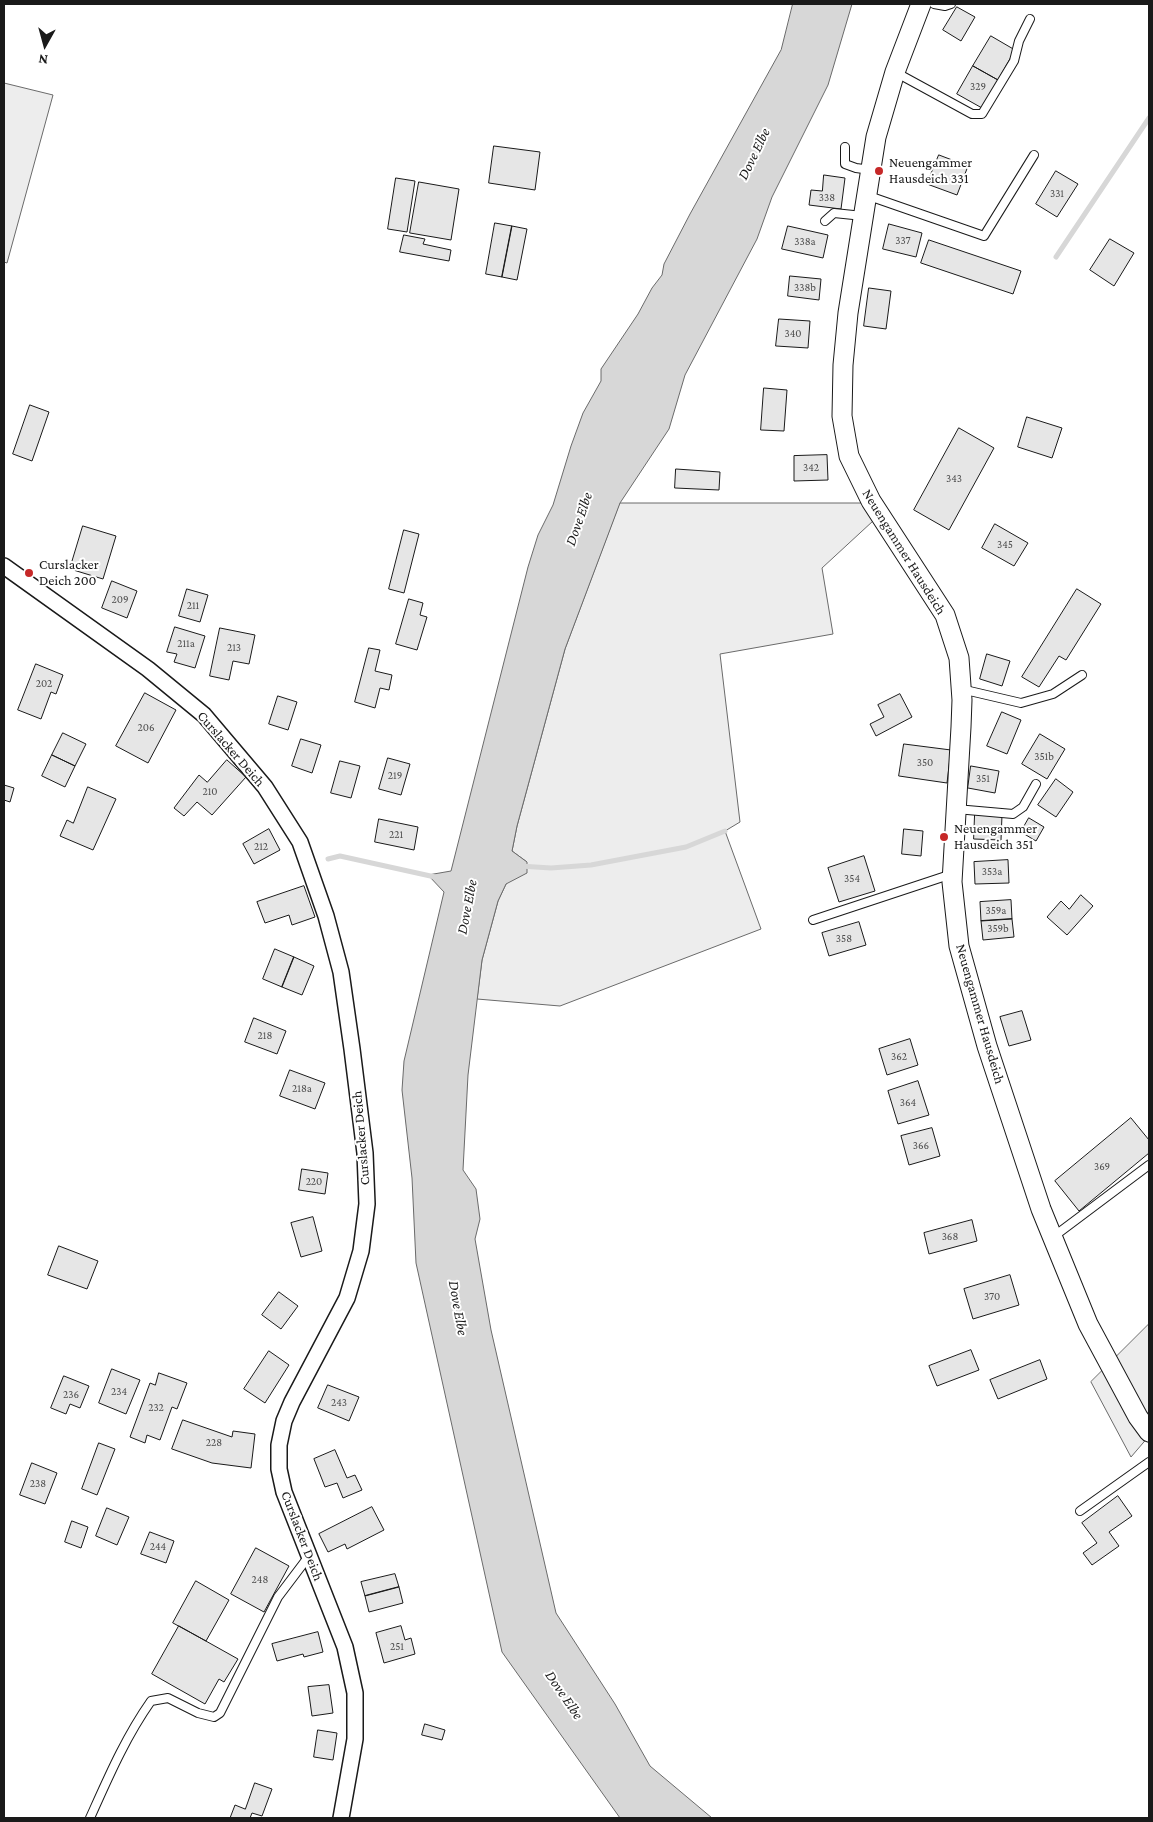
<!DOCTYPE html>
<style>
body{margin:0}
#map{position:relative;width:1153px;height:1822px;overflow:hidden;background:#fff;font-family:"Crimson Pro",serif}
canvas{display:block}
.frame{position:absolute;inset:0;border:5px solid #1a1a1a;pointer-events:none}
.north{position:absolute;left:20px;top:20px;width:50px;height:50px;-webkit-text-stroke:4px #fff;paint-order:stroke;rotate:187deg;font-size:14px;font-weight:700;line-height:20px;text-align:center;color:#1a1a1a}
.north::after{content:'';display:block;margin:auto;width:18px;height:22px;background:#1a1a1a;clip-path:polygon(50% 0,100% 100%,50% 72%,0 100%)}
</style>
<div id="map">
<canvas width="1153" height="1822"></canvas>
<div class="frame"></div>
<div class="north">N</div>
</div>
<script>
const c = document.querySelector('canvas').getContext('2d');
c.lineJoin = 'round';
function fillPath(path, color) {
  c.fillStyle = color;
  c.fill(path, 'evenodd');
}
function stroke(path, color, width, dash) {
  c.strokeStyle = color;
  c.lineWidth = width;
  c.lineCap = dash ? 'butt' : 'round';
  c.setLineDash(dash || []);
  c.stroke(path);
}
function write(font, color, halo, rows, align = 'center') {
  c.font = font + ' "Crimson Pro",serif';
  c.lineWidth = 4;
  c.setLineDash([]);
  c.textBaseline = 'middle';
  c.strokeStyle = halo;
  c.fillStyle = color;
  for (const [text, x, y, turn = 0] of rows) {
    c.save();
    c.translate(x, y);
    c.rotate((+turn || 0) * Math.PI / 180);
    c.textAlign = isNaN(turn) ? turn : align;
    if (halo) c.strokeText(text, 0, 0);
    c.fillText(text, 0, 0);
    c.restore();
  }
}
const built = new Path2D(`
 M4,83L53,95L7,263L4,262Z
 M620,503H862L873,521L822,568L833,634L720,654L740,822L725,831L761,929L560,1006L477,999L482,960L498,901L506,884L527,862L512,851L517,826L565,649Z
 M1149,1324V1436L1131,1457L1091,1382Z`);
fillPath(built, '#ededed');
stroke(built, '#6a6a6a', 1);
const water = new Path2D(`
 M793,4H852L828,85L772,197L757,239L685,375L669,429L620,503L565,649L517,826L512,851L527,862V873L506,884L498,901L482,960L468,1075L463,1170L476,1189L480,1219L475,1239L491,1330L556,1613L615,1704L650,1766L712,1818H620L502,1652L416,1263L412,1178L402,1090L404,1061L444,892L428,875L451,871L528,567L538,535L553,505L571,446L583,413L601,381V369L638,314L652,288L662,275L664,264L690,214L781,50Z`);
fillPath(water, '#d7d7d7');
stroke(water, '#6a6a6a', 1);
stroke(new Path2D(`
 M1056,257L1149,118
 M328,859L340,856L435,877
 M520,866L551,868L591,865L686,847L725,831`), '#d7d7d7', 5);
const building = new Path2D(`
 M957,7L975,17L961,41L943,30Z
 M991,36L1015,50L998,80L973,66Z
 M973,66L998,80L982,108L957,94Z
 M494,146L540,152L535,190L489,183Z
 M939,155L968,166L957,195L927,184Z
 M1056,171L1078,184L1057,217L1036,204Z
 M824,175L845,178L841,209L809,205L811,190L822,191Z
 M396,178L415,181L407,232L388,229Z
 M419,182L459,189L451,240L410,233Z
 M495,223L512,226L502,277L486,274Z
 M889,224L922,233L916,257L883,249Z
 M512,226L527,229L517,280L502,277Z
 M788,226L828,235L823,258L782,249Z
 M404,235L425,239L423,244L451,250L449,261L400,252Z
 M1110,239L1134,253L1114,286L1090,270Z
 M929,240L1021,271L1013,294L921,263Z
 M790,276L821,279L819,300L788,296Z
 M869,288L891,291L886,329L864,326Z
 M779,319L810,321L808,348L776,346Z
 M764,388L787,390L784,431L761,430Z
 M30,405L49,412L32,461L13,454Z
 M1027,417L1062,428L1052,458L1018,447Z
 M959,428L994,448L949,530L914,510Z
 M827,455L828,480L794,481V456Z
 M676,469L720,472L719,490L675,488Z
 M995,524L1028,543L1014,566L982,548Z
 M83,526L116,536L103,579L70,569Z
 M404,530L419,534L404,593L389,589Z
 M112,581L137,591L127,618L102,608Z
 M187,589L208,595L200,622L179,616Z
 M1077,589L1101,604L1066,660L1059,656L1039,687L1022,677Z
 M409,599L423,603L420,615L427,617L417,650L396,644Z
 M175,627L205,636L195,668L174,662L177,654L167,652Z
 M220,628L255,635L249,664L233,661L229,680L210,676Z
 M369,648L380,650L375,671L392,675L389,690L380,688L375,708L355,702Z
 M987,654L1010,661L1002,686L980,679Z
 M36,664L63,675L56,694L51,692L41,719L18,710Z
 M145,693L176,710L148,763L116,746Z
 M900,694L912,717L876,736L870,724L884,717L878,705Z
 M278,696L297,702L288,730L269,724Z
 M1002,712L1021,720L1007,754L987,746Z
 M63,733L86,744L75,766L52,755Z
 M1040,734L1065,749L1047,779L1022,764Z
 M301,739L321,745L312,773L292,766Z
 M904,744L951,750L947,783L899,776Z
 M52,755L75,766L65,787L42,776Z
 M388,758L410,764L401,795L379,789Z
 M227,760L246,777L212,815L197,802L184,816L174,808L199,775L207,782Z
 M340,761L360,766L351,798L331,793Z
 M971,766L999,771L995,793L968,788Z
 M1056,779L1073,792L1056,817L1038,805Z
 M4,785L14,788L10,802L4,800Z
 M88,787L116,799L93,850L60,836L67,820L73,823Z
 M975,814L1002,815L1001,840L974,839Z
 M1029,818L1044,827L1036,841L1021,832Z
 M379,819L418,827L414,850L375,842Z
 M269,829L280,850L254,864L243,844Z
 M904,829L923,831L921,856L902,854Z
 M864,856L875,891L839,902L828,868Z
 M1008,860L1009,883L975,884L974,862Z
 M304,886L315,917L292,925L289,915L265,923L257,902Z
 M1081,895L1093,906L1067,935L1047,917L1061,901L1069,909Z
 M1011,900L1012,919L981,921L980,902Z
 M1012,919L1014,937L983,940L981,921Z
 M859,922L866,945L829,956L822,933Z
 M275,949L294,957L282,987L263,979Z
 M294,957L314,966L302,995L282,987Z
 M1022,1011L1031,1040L1009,1046L1000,1017Z
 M254,1018L286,1031L277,1054L245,1042Z
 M910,1039L918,1065L887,1075L879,1049Z
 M290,1070L325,1083L315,1109L280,1096Z
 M918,1081L929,1115L898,1124L888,1091Z
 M1131,1118L1149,1140V1153L1079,1211L1055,1181Z
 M932,1128L940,1156L909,1165L901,1136Z
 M302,1169L328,1173L325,1194L299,1190Z
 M313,1217L322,1251L301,1257L291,1223Z
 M972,1220L977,1241L929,1254L924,1233Z
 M59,1246L98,1261L87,1289L48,1275Z
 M1010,1275L1019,1305L973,1319L964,1289Z
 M279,1292L298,1306L281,1329L262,1315Z
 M971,1350L979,1370L937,1386L929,1366Z
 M269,1351L289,1365L265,1403L244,1389Z
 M1040,1360L1047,1379L998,1399L990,1380Z
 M112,1369L140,1380L126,1414L99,1403Z
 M159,1373L187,1383L177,1409L172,1407L160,1440L147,1435L145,1443L130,1437L150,1383L155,1385Z
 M64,1376L89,1386L80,1408L70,1404L66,1414L51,1408Z
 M328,1385L359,1397L349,1421L318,1408Z
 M183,1420L232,1437L233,1431L255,1434L251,1468L212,1463L172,1449Z
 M99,1443L115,1449L97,1495L82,1489Z
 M335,1450L347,1478L355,1475L362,1490L343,1498L337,1483L325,1487L314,1459Z
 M32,1463L57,1473L45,1504L20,1495Z
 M1118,1496L1132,1516L1109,1532L1119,1546L1092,1565L1083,1553L1097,1543L1082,1523Z
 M372,1507L384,1530L347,1549L345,1544L328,1552L319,1534Z
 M107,1508L129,1517L117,1545L96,1536Z
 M72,1521L88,1527L81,1548L65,1542Z
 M150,1532L174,1541L166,1563L141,1554Z
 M256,1548L289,1566L264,1612L231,1594Z
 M395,1574L399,1587L365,1596L361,1582Z
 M196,1581L229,1600L206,1641L173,1623Z
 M399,1587L403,1603L369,1612L365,1596Z
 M179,1626L238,1659L224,1682L219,1679L205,1704L152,1674Z
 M401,1626L405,1640L411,1638L415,1654L384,1663L376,1633Z
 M318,1632L323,1652L304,1657L303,1654L277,1661L272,1644Z
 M329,1685L333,1713L312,1716L308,1687Z
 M425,1724L445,1730L442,1740L422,1735Z
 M318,1730L337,1733L333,1760L314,1757Z
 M255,1783L272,1789L262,1816L252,1813L250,1818H230L235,1805L245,1809Z`);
fillPath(building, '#e6e6e6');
stroke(building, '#1a1a1a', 1);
const service = new Path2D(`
 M934,4L945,6L951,4
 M895,72L972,114H982L1014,61L1019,41L1030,19
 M845,147V164L856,168L871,170
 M866,195L984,236L1034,155
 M825,221L834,213L863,216
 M961,689L1021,703L1053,694L1082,675
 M956,809L1013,814L1023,807L1036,784
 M813,920L952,874
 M1053,1237L1149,1165
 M1080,1511L1149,1462
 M90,1818C108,1778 125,1738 151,1701L168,1698L198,1713L214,1717L220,1713L278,1597L309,1556`);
const minor = new Path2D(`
 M4,566L148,669L204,715L265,787L300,842L326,916L341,972L352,1049L365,1153L367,1204L361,1251L347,1298L292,1402L284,1421L279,1445V1469L284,1492L345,1647L355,1693V1739L341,1818`);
const tertiary = new Path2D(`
 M921,4L895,72L876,137L848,313L843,365L842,416L849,456L871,501L945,615L959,658L962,700L961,727L952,882L959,946L987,1046L1041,1209L1088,1324L1138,1417L1149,1432`);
stroke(service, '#1a1a1a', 10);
stroke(minor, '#1a1a1a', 18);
stroke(tertiary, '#1a1a1a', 21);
stroke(service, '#fff', 8);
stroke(minor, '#fff', 15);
stroke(tertiary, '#fff', 19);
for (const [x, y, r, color] of [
 [879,171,5,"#c62828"],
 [29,573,5,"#c62828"],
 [944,837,5,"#c62828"]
]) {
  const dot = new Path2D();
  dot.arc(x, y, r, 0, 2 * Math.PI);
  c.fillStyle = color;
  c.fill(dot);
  stroke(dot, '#fff', 2);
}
write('11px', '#4d4d4d', null, [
 ["329",978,87],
 ["331",1057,194],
 ["338",827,198],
 ["337",903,241],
 ["338a",805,242],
 ["338b",805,288],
 ["340",793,334],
 ["342",811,468],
 ["343",954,479],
 ["345",1005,545],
 ["209",120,600],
 ["211",193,606],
 ["211a",186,644],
 ["213",234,648],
 ["202",44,684],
 ["206",146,728],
 ["351b",1044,757],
 ["350",925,763],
 ["219",395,776],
 ["351",983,779],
 ["210",210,792],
 ["221",396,835],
 ["212",261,847],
 ["353a",992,872],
 ["354",852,879],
 ["359a",996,911],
 ["359b",998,929],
 ["358",844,939],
 ["218",265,1036],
 ["362",899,1057],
 ["218a",302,1089],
 ["364",908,1103],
 ["366",921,1146],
 ["369",1102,1167],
 ["220",314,1182],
 ["368",950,1237],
 ["370",992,1297],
 ["234",119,1392],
 ["236",71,1395],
 ["243",339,1403],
 ["232",156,1408],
 ["228",214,1443],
 ["238",38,1484],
 ["244",158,1547],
 ["248",260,1580],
 ["251",397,1647]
]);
write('14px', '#1a1a1a', '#fff', [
 ["Neuengammer",889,163],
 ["Hausdeich 331",889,179],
 ["Curslacker",39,565],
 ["Deich 200",39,581],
 ["Neuengammer",954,829],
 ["Hausdeich 351",954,845]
], 'left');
write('14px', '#1a1a1a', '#fff', [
 ["Neuengammer Hausdeich",904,552,58],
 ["Curslacker Deich",231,749,49],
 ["Neuengammer Hausdeich",980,1014,74],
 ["Curslacker Deich",361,1138,-95],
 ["Curslacker Deich",302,1536,69]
]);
write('italic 15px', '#1a1a1a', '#fff', [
 ["Dove Elbe",754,154,-64],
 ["Dove Elbe",579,519,-71],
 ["Dove Elbe",467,907,-79],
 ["Dove Elbe",458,1308,80],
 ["Dove Elbe",564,1695,56]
]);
</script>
